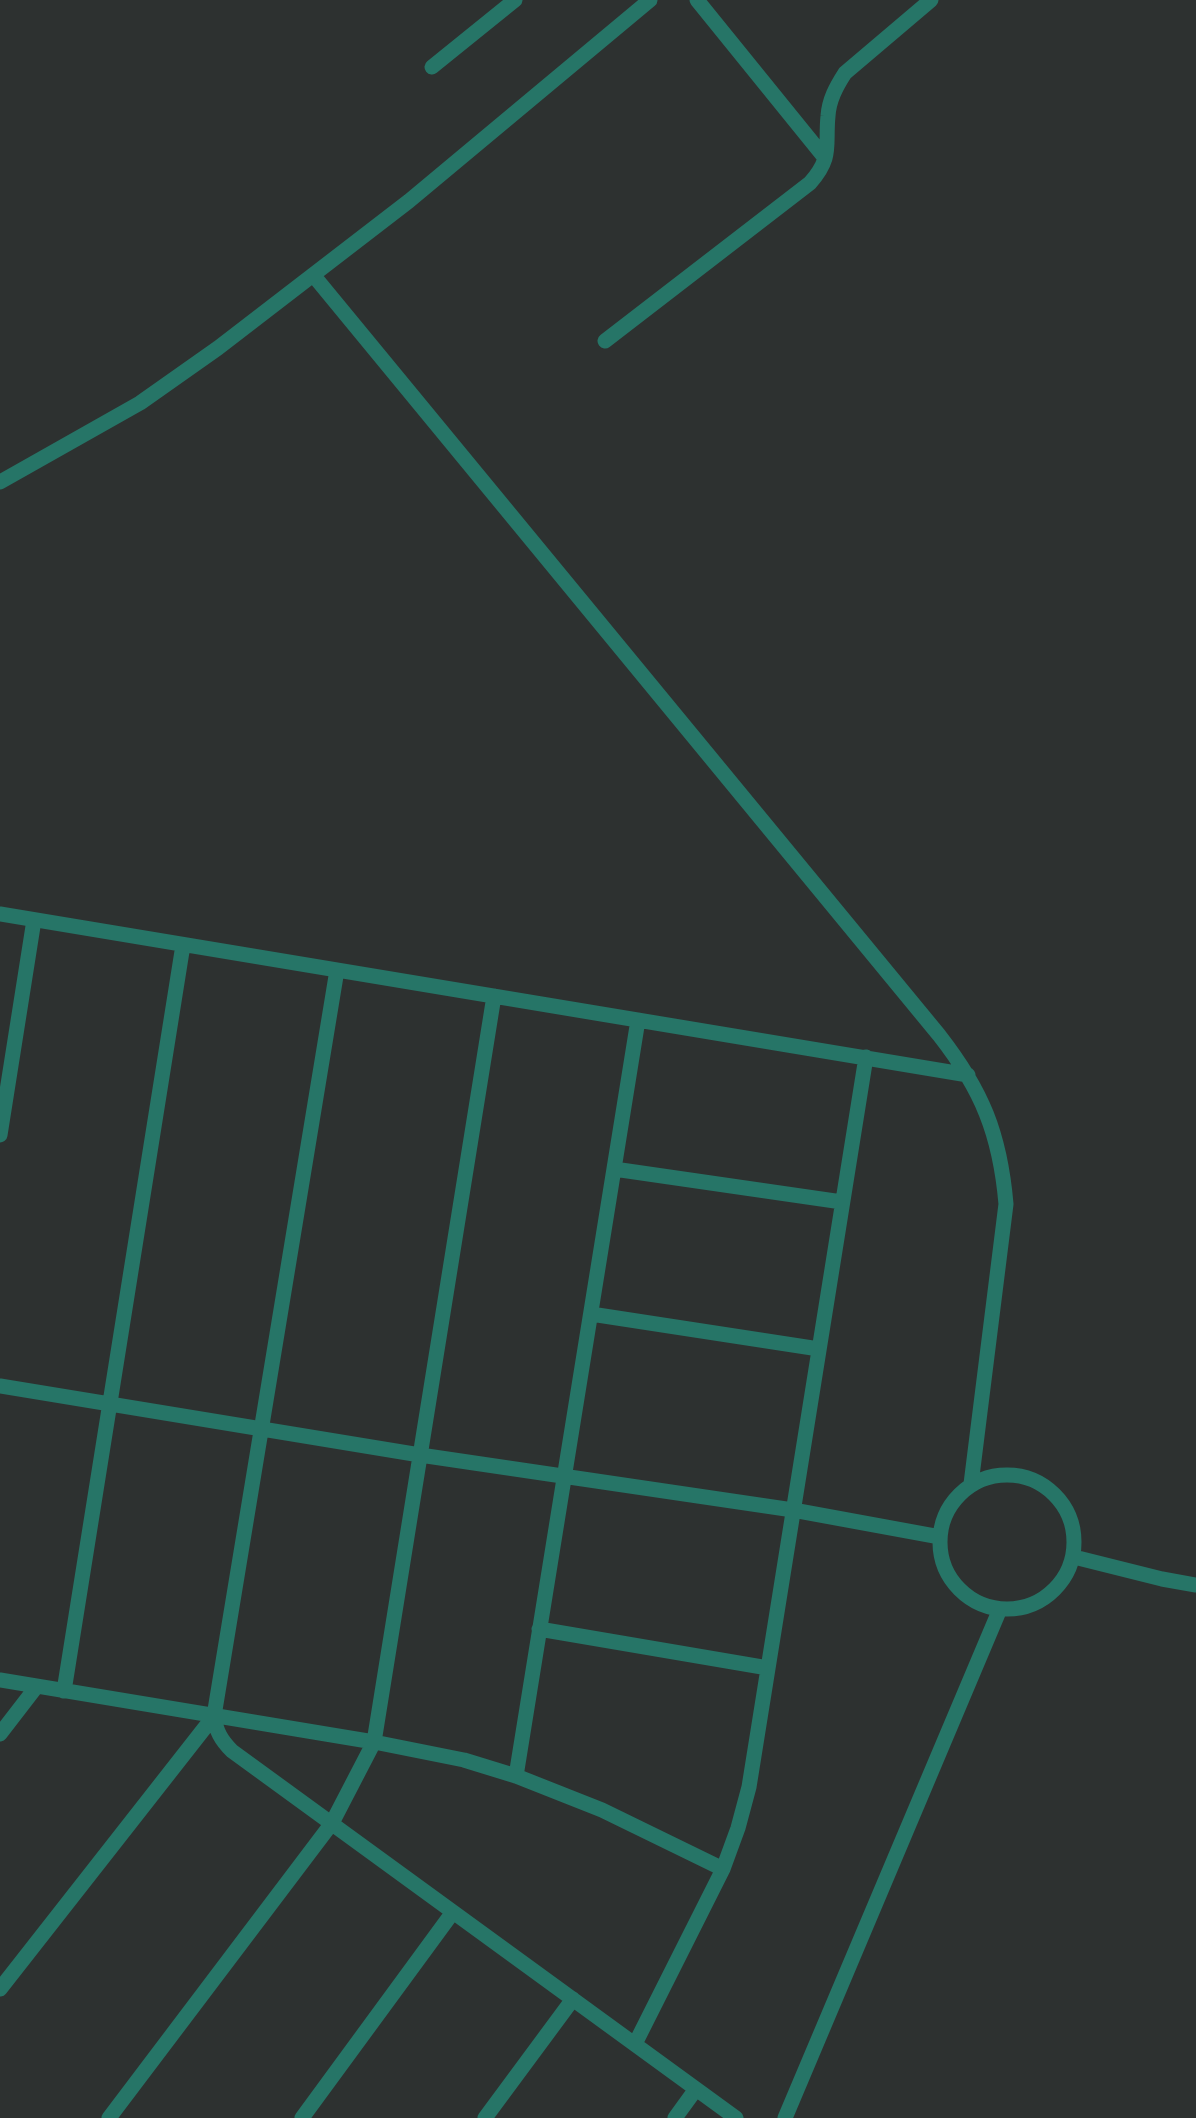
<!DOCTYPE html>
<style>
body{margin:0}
canvas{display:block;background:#2d3130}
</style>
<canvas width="1196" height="2118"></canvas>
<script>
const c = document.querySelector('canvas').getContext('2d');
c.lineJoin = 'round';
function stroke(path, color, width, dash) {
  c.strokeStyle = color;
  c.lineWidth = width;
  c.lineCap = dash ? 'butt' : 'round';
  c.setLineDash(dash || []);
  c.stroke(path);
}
stroke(new Path2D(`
 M697,0L825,158
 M605,341L810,183C833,157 825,146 828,116C829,100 836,87 845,73L931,0`), '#267567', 15);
stroke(new Path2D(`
 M432,67L515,0
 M314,276L939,1035C982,1090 1000,1134 1006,1204L971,1484
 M0,482L140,403L218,348L409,201L650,0
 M0,914L968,1075
 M0,1135L34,920
 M614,1169L842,1202
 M591,1314L819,1349
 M0,1386L420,1455L793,1510L940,1537
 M940 1542a67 67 0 1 1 134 0a67 67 0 1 1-134 0Z
 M1074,1557L1162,1579L1196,1585
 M539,1629L768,1668
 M0,1680L374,1742L464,1760L516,1776L602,1810L723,1869
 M64,1691L183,945
 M214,1716C216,1731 221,1740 232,1751L736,2118
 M0,1734L37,1686
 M516,1776L638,1020
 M0,1989L214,1716L337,970
 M635,2044L723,1869L738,1828L749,1787L866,1057
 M109,2118L332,1823L374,1742L494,996
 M302,2118L453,1912
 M485,2118L573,1999
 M675,2118L696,2089
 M785,2118L1000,1609`), '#267567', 15);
</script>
